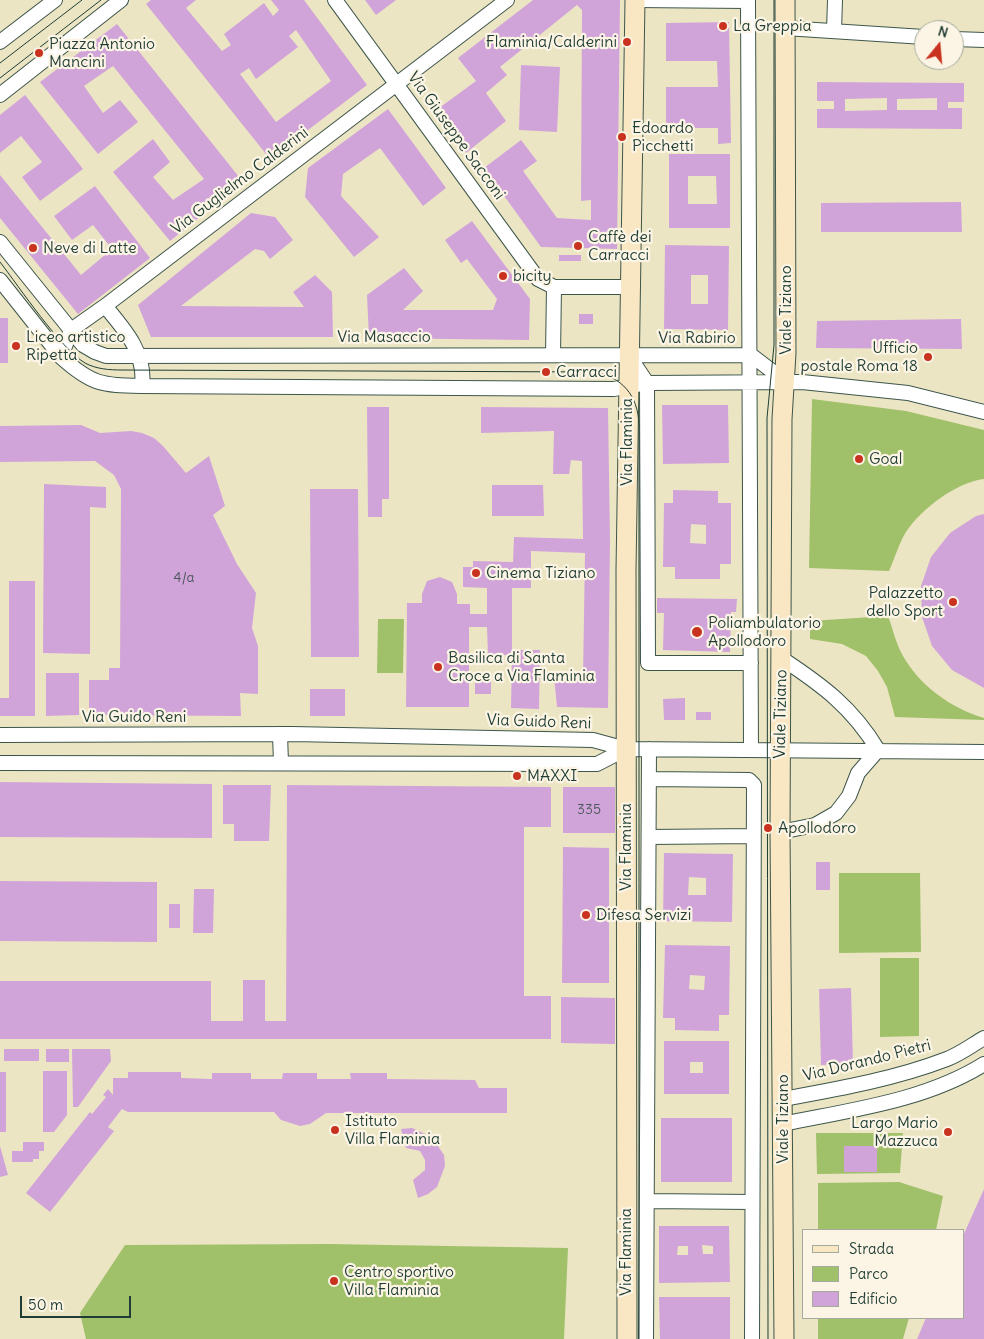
<!DOCTYPE html>
<meta charset="utf-8">
<style>
body{margin:0}
#map{position:relative;width:984px;height:1339px;overflow:hidden;background:#ece5c4;font-family:Delius,sans-serif}
canvas{display:block}
.legend{position:absolute;left:802px;top:1229px;width:162px;height:90px;box-sizing:border-box;background:#fcf5e5;border:1px solid #a4ab9e;margin:0;padding:6px 9px;list-style:none;font-size:15px;color:#1f3d34}
.legend li{display:flex;align-items:center;gap:10px;height:25px}
.legend b{width:25px;border:1px solid #a4ab9e}
.north{position:absolute;left:914px;top:20px;width:50px;height:50px;box-sizing:border-box;background:#fcf5e5;border:1px solid #a4ab9e;border-radius:50%;rotate:17deg;font-size:14px;font-weight:700;line-height:20px;text-align:center;color:#1f3d34}
.north::after{content:'';display:block;margin:auto;width:18px;height:22px;background:#c8321e;clip-path:polygon(50% 0,100% 100%,50% 72%,0 100%)}
.scale{position:absolute;left:20px;top:1296px;width:111px;height:22px;box-sizing:border-box;border:2px solid #1f3d34;border-top:0;padding-left:6px;font-size:15px;line-height:18px;white-space:nowrap;color:#1f3d34;-webkit-text-stroke:4px #fcf5e5;paint-order:stroke}
</style>
<div id="map">
<canvas width="984" height="1339"></canvas>
<ul class="legend">
<li><b style="height:6px;background:#f9e7c3"></b>Strada</li>
<li><b style="height:14px;background:#a0c16a"></b>Parco</li>
<li><b style="height:14px;background:#d1a4d9"></b>Edificio</li>
</ul>
<div class="north">N</div>
<div class="scale">50 m</div>
</div>
<script>
const c = document.querySelector('canvas').getContext('2d');
c.lineJoin = 'round';
function fillPath(path, color) {
  c.fillStyle = color;
  c.fill(path, 'evenodd');
}
function stroke(path, color, width, dash) {
  c.strokeStyle = color;
  c.lineWidth = width;
  c.lineCap = dash ? 'butt' : 'round';
  c.setLineDash(dash || []);
  c.stroke(path);
}
function write(font, color, halo, rows, align = 'center') {
  c.font = font + ' Delius,sans-serif';
  c.lineWidth = 4.5;
  c.setLineDash([]);
  c.textBaseline = 'middle';
  c.strokeStyle = halo;
  c.fillStyle = color;
  for (const [text, x, y, turn = 0] of rows) {
    c.save();
    c.translate(x, y);
    c.rotate((+turn || 0) * Math.PI / 180);
    c.textAlign = isNaN(turn) ? turn : align;
    if (halo) c.strokeText(text, 0, 0);
    c.fillText(text, 0, 0);
    c.restore();
  }
}
fillPath(new Path2D(`
 M812,399L906,411L984,430V479C957,482 921,509 906,532C899,543 895,558 889,571L809,568Z
 M888,616C893,629 896,644 903,656C920,686 951,708 984,718V720L895,717L887,687L878,671L866,656L842,644L810,639V621Z
 M378,619H404L403,673H377Z
 M839,873H920L921,952L839,953Z
 M880,958H919V1036L880,1037Z
 M816,1133H903L900,1173L817,1174Z
 M899,1182L943,1196L936,1230H818V1183Z
 M329,1244L568,1248L564,1339H86L80,1313L125,1245Z
 M818,1318H909L903,1339H818Z`), '#a0c16a');
fillPath(new Path2D(`
 M151,0H196L186,8L222,51L231,45L224,34L264,3L273,16L279,10L271,0H304L367,85L270,159L146,4ZM296,30L331,81L276,122L240,74L249,68L256,79L298,47L289,36Z
 M365,0H396L376,15Z
 M533,0H620L617,249L541,247L484,168L521,140L537,161L523,171L557,218L591,220V200L581,201L582,10L577,5L500,67L507,75L486,93L506,121L466,153L435,111L476,81L458,58Z
 M729,22L731,143L718,144V128H666V87H718L717,61H666V23Z
 M117,24L243,182L170,241L113,172L153,139L170,162L153,177L173,200L204,179L113,66L84,86L103,113L120,100L138,122L98,154L40,82Z
 M521,65L560,67L557,132L519,130Z
 M817,82L964,83V102H948V108H962V129L817,128V109H834V101H817ZM887,98V110L845,111V99ZM937,98V110H897V99Z
 M25,95L83,169L40,201L22,177L42,162L21,136L0,153V115Z
 M388,109L446,188L423,206L380,148L343,174L341,196L379,237L354,257L305,197L308,168Z
 M669,154H730V228H669ZM688,176H716L717,204H688Z
 M0,175L81,275L112,249L93,225L72,240L54,216L95,186L150,258L78,314L0,218Z
 M961,202L962,232H821V203Z
 M251,213L275,217L293,240L270,259L264,251L255,249L181,306L304,307L293,292L315,275L332,292L333,337H151L138,305Z
 M472,221L530,299L529,340L369,338L367,295L404,268L423,291L403,310H493L497,299L467,259L461,263L445,240Z
 M665,245L729,246L728,330L664,329ZM691,275H708V304H691Z
 M559,255H581V261H559Z
 M579,314H593V324H579Z
 M0,318H8V363H0Z
 M961,319L962,349L816,348L817,321Z
 M662,405H728L729,463L663,464Z
 M367,407H389V499H382V517H368Z
 M481,407L608,408L610,540L608,708L557,707L554,676L583,677L585,553L531,551V588H512V650H540L539,709L511,708L512,655H488L487,627H469V707H406L407,603H422V594L427,581L440,577L452,582L457,594V604H470V614H487V588L463,587V567H473V561L513,562L514,537L583,539L582,461L571,460L569,474H553L554,431L481,433Z
 M81,425L100,433L131,431L142,433L154,438L163,446L186,473L209,456L225,506L213,515L237,564L256,593L252,628L258,646V694L240,693L241,716L89,715V680H109V668H120L121,489L114,475L95,461L0,462V426Z
 M44,484L106,487V508L90,507V654L43,653Z
 M492,485H543L544,516H492Z
 M310,489H358L359,657H311Z
 M673,490L718,491V503H731V564H720V579H675V567H663L664,503H673ZM691,524L706,525V544L690,543Z
 M984,514V688L952,670L932,646L922,617L921,586L931,557L950,533L976,516Z
 M9,581H35V716H0V698H9Z
 M657,598L737,599L736,612H731L730,652L663,650L664,613H657Z
 M46,673H79V715L46,716Z
 M475,678H491V694H475Z
 M310,689H345V716H310Z
 M685,698V720H664L663,699Z
 M696,712H711V720H696Z
 M0,782L212,784V838L0,837Z
 M223,785H271L269,841H234V824H223Z
 M287,785L551,787V827H524V996H551V1039H0V981H211V1021H243V980H265V1021H286Z
 M563,787H615V833H563Z
 M563,847L609,848V983H562Z
 M664,853L733,854L732,922L663,921ZM689,877L706,878V895H688Z
 M816,862H830V890H816Z
 M0,881L157,882V942L0,941Z
 M194,889H214L213,933H193Z
 M169,904H180V928H169Z
 M665,945L730,946L729,1015H719V1031L675,1030V1018H663ZM690,975L705,976L704,990L689,989Z
 M851,988L853,1064L821,1065L819,989Z
 M561,997L615,998V1044L561,1043Z
 M664,1041H729V1094H664ZM690,1062H703V1073H690Z
 M4,1049H39V1061H4Z
 M46,1049H69V1062H46Z
 M72,1049H110L111,1061L78,1107H73Z
 M43,1071H67V1115L54,1132H43Z
 M0,1072H6V1132H0Z
 M128,1072H181V1078L212,1079V1073H251V1079H282L283,1073H317V1079H351L350,1073H387V1079L475,1080L479,1088H507V1113H326L310,1124L300,1126L281,1120L274,1112H128L122,1109L108,1127L114,1131L50,1212L26,1193L90,1112L92,1114L106,1097L103,1095L108,1089L113,1095V1078H128Z
 M661,1118H732V1182H661Z
 M412,1128L432,1137L444,1155L445,1166L437,1187L428,1194L418,1198L413,1180L425,1170V1160L420,1151L406,1148L401,1129Z
 M23,1142H44V1151H39V1159H33V1162H12V1151H23Z
 M0,1146L8,1175L0,1177Z
 M844,1146H877V1172H844Z
 M984,1189V1339H917L926,1318H963V1236Z
 M659,1226H729L730,1282L659,1283ZM702,1245L713,1246V1254H703ZM678,1246H688V1255H677Z
 M659,1297H730V1339H660Z`), '#d1a4d9');
const street = new Path2D(`
 M335,0L538,279L554,287
 M635,0L748,1
 M748,0L751,750
 M785,28L924,37
 M834,31L835,0
 M954,39L984,40
 M0,42L55,0
 M0,95L121,0
 M0,242L83,345L95,352L106,356L751,355L785,381
 M0,280L61,357
 M105,306L507,0
 M105,306C125,330 146,353 142,386C102,385 92,385 61,357L71,330Z
 M553,355L554,287H631
 M629,356L647,383L648,663H751
 M142,386L614,389L647,383L802,382L908,393L984,412
 M781,658C822,685 852,707 878,750
 M280,734L281,763
 M0,735L292,734L593,740L626,749L984,752
 M0,763L597,764L626,749
 M649,779L749,780L754,785L752,1339
 M780,832L815,825L836,813L849,796L858,773L878,750
 M649,837L753,836
 M783,1099C838,1089 895,1079 947,1059C960,1054 972,1045 984,1038
 M783,1124C850,1110 925,1101 984,1064
 M647,1201L752,1202
 M646,1339L649,749`);
const secondary = new Path2D(`
 M627,1339L626,570L635,0
 M784,1339L780,832L782,419L786,353L785,0`);
stroke(street, '#3e564a', 16);
stroke(secondary, '#3e564a', 21);
stroke(street, '#fff', 14);
stroke(secondary, '#f9e7c3', 19);
stroke(new Path2D(`
 M0,63L82,0
 M0,78L101,0
 M0,262C20,288 60,348 85,363C96,369 109,370 122,370L594,372C622,377 638,395 639,425V1339
 M768,1339L767,418L774,345V0`), '#1f3d34', 1);
for (const [x, y, r, color] of [
 [723,26,5,"#c8321e"],
 [627,42,5,"#c8321e"],
 [39,53,5,"#c8321e"],
 [622,137,5,"#c8321e"],
 [578,246,5,"#c8321e"],
 [33,248,5,"#c8321e"],
 [503,276,5,"#c8321e"],
 [16,346,5,"#c8321e"],
 [928,357,5,"#c8321e"],
 [546,372,5,"#c8321e"],
 [859,459,5,"#c8321e"],
 [476,573,5,"#c8321e"],
 [953,602,5,"#c8321e"],
 [697,632,6,"#c8321e"],
 [438,667,5,"#c8321e"],
 [517,776,5,"#c8321e"],
 [768,828,5,"#c8321e"],
 [586,915,5,"#c8321e"],
 [335,1130,5,"#c8321e"],
 [948,1132,5,"#c8321e"],
 [334,1281,5,"#c8321e"]
]) {
  const dot = new Path2D();
  dot.arc(x, y, r, 0, 2 * Math.PI);
  c.fillStyle = color;
  c.fill(dot);
  stroke(dot, '#fcf5e5', 2);
}
write('14px', '#4c575d', null, [
 ["4/a",184,578],
 ["335",589,810]
]);
write('16px', '#1f3d34', '#fcf5e5', [
 ["La Greppia",733,26],
 ["Flaminia/Calderini",617,42,"right"],
 ["Piazza Antonio",49,44],
 ["Mancini",49,62],
 ["Edoardo",632,128],
 ["Picchetti",632,146],
 ["Caffè dei",588,237],
 ["Carracci",588,255],
 ["Neve di Latte",43,248],
 ["bicity",513,276],
 ["Liceo artistico",26,337],
 ["Ripetta",26,355],
 ["Ufficio",918,348,"right"],
 ["postale Roma 18",918,366,"right"],
 ["Carracci",556,372],
 ["Goal",869,459],
 ["Cinema Tiziano",486,573],
 ["Palazzetto",943,593,"right"],
 ["dello Sport",943,611,"right"],
 ["Poliambulatorio",708,623],
 ["Apollodoro",708,641],
 ["Basilica di Santa",448,658],
 ["Croce a Via Flaminia",448,676],
 ["MAXXI",527,776],
 ["Apollodoro",778,828],
 ["Difesa Servizi",596,915],
 ["Istituto",345,1121],
 ["Villa Flaminia",345,1139],
 ["Largo Mario",938,1123,"right"],
 ["Mazzuca",938,1141,"right"],
 ["Centro sportivo",344,1272],
 ["Villa Flaminia",344,1290]
], 'left');
write('16px', '#1f3d34', '#fcf5e5', [
 ["Via Giuseppe Sacconi",456,136,54],
 ["Via Guglielmo Calderini",240,181,-37],
 ["Viale Tiziano",786,310,-90],
 ["Via Masaccio",384,337],
 ["Via Rabirio",697,338],
 ["Via Flaminia",627,442,-90],
 ["Viale Tiziano",781,714,-89],
 ["Via Guido Reni",134,717],
 ["Via Guido Reni",539,722,2],
 ["Via Flaminia",626,847,-90],
 ["Via Dorando Pietri",867,1061,-14],
 ["Viale Tiziano",783,1119,-90],
 ["Via Flaminia",626,1252,-90]
]);
</script>
